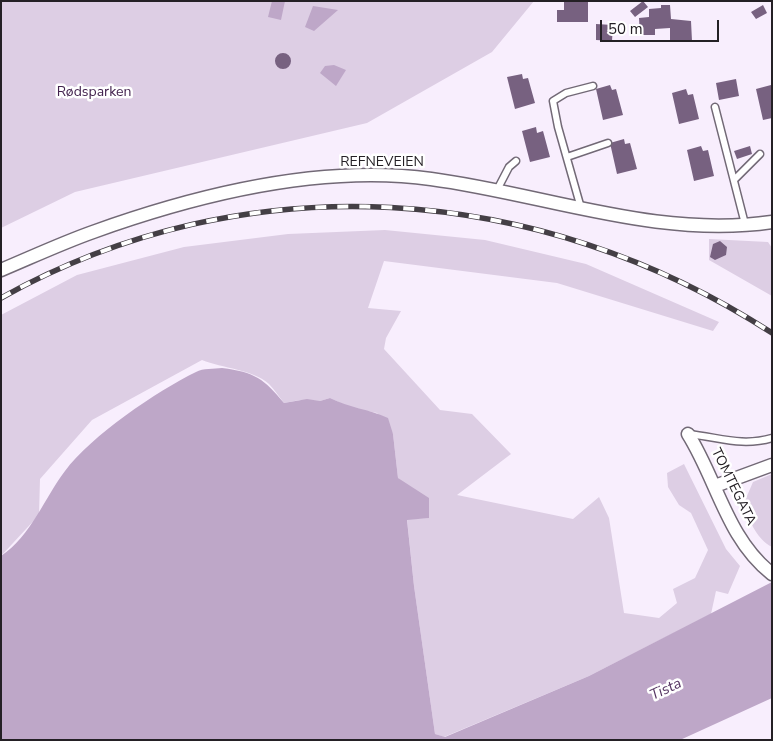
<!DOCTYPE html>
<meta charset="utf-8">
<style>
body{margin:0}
#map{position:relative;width:773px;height:741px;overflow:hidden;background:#f8eefd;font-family:"Nunito Sans",sans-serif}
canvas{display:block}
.frame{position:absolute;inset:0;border:2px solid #242025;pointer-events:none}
.scale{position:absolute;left:600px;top:20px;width:119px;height:22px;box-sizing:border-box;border:2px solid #242025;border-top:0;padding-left:6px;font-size:15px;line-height:18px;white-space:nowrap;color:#242025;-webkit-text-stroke:4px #fff;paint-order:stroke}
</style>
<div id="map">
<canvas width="773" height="741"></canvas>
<div class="frame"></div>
<div class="scale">50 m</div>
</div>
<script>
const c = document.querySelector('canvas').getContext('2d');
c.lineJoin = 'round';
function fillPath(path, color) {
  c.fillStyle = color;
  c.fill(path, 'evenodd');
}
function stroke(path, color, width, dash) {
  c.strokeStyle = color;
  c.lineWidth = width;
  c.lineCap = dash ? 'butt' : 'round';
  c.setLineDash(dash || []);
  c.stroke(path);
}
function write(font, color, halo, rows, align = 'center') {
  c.font = font + ' "Nunito Sans",sans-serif';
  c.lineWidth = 5;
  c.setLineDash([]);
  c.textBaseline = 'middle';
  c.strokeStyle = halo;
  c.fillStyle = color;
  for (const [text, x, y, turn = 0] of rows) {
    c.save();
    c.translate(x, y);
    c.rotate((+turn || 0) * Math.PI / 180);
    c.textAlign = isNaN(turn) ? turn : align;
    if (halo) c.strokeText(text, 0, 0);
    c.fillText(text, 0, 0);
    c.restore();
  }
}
fillPath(new Path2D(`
 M1,1H534L492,52L367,123L75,192L1,228Z
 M385,230L485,240L586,264L719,322L713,331L557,283L384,261L368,308L401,311L386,338L384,349L440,410L472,414L511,454L457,495L573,519L599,497L609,518L624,613L659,618L677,603L673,589L695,578L708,550L691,513L679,505L668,487L667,473L684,464L726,549L740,566L728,594L716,591L711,614L589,676L444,737L435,734L414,586L407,519L429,518L398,478L393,434L377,413L348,407L330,398L320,401L300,400L284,403C279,397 275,390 269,384C254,370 222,368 202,360L92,420L40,479L39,515L1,556V315L77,275L184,247L288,234Z
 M709,239L768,242L772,248V296L709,260Z
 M772,474V547C755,538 749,519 744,503L753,482Z`), '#ddcee4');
fillPath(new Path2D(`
 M272,1H285L281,20L268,17Z
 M313,6L338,10L314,31L305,27Z
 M334,65L346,70L336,86L320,73L325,66Z
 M222,368C255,372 264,379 284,403L307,399L320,401L330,398C349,408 369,409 388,418L393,434L398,478L429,498V518L407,520L414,586L435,734L445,737L589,676L772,582V698L680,740H1V556C31,536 45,497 65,471C91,436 157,391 196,372C203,368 214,369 222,368Z`), '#bea7c8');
fillPath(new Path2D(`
 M564,1H588V22H557V10H564Z
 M643,1L648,7L635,17L630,11Z
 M661,5H670L671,19L691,21L692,41L670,42V28L655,29V35H640L639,18L649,17V9L661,8Z
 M763,5L767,13L756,19L751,12Z
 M596,24L613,25L612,41L596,40Z
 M275 61a8 8 0 1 1 16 0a8 8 0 1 1-16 0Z
 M522,74L523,79L528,78L535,103L515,109L507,77Z
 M736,79L739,96L719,100L716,83Z
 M610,85L612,90L616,89L623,115L603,120L596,89Z
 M771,85L772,118L763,120L756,89Z
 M686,89L688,95L693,94L699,119L679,124L672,93Z
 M536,127L537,133L543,131L550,157L530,162L522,131Z
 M624,139L625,144L630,143L637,169L617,174L610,143Z
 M701,146L703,151L708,150L714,176L694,181L687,150Z
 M750,146L752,154L737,159L734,151Z
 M720,241L727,247L726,255L715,260L710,257L713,244Z`), '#776180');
const lane = new Path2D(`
 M715,107L745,224
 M567,157L608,143
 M734,180L760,154
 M497,190L509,167L516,161
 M581,208L558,127L553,101L566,93L593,86
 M688,434C719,437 741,447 772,438`);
const street = new Path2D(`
 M1,270C32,257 62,243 93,232C196,195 321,164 431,179C544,194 657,239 772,222
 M688,434C717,480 727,539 772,574
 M715,486L772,465`);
stroke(lane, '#726976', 9);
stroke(street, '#726976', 15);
stroke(lane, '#fff', 6);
stroke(street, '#fff', 12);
const rail = new Path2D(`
 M1,298C246,161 539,182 772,333`);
stroke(rail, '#443f45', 5.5);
stroke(rail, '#fff', 4, [11]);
write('14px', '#42224e', '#fff', [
 ["Rødsparken",94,93]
]);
write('14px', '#242025', '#fff', [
 ["REFNEVEIEN",382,163],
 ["TOMTEGATA",733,487,64]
]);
write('italic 15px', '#553562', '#fff', [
 ["Tista",666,690,-25]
]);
</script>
